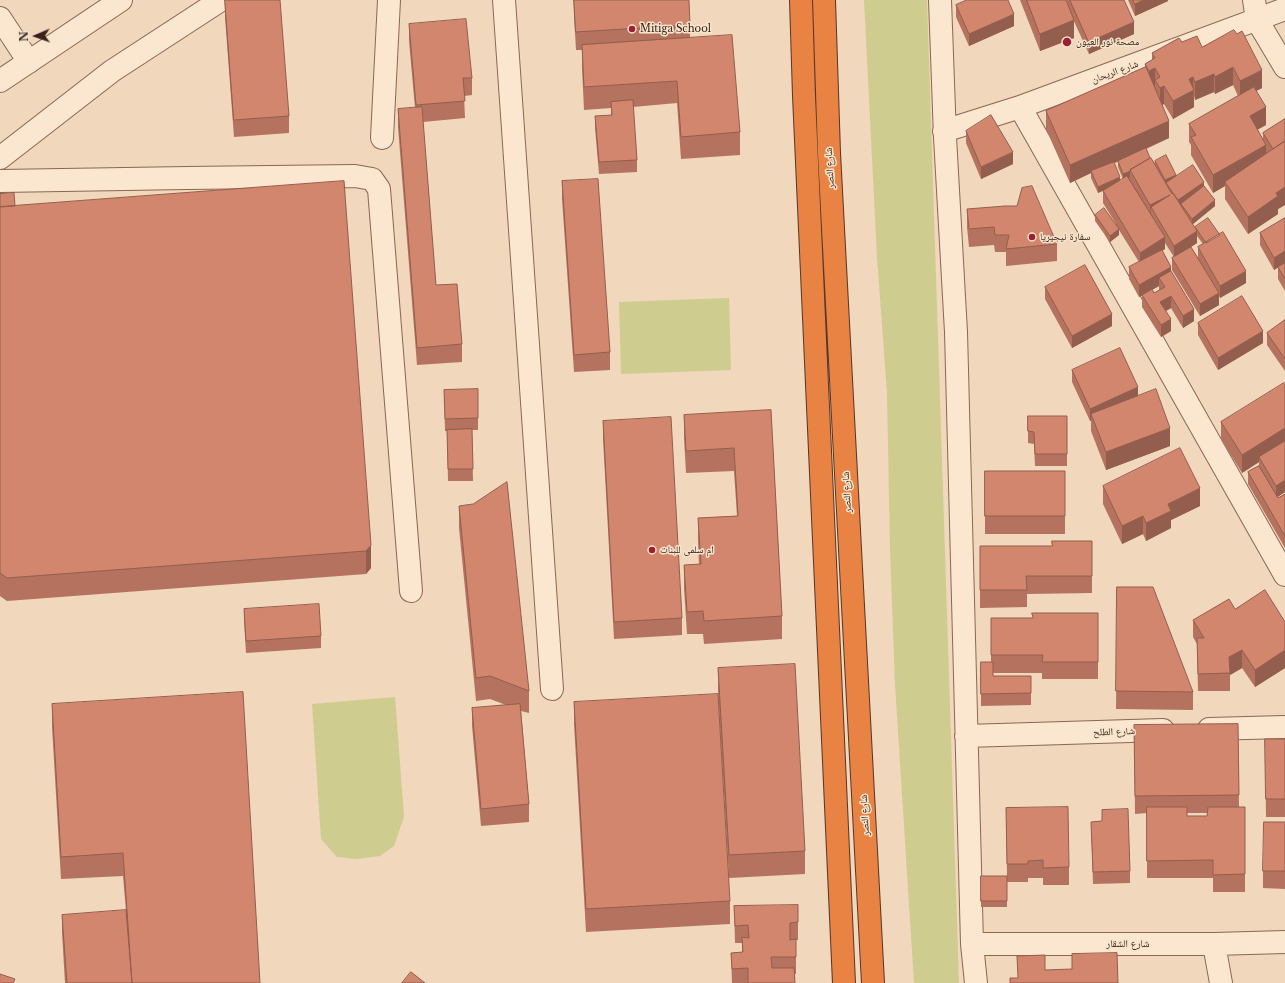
<!DOCTYPE html>
<meta charset="utf-8">
<style>
body{margin:0}
#map{position:relative;width:1285px;height:983px;overflow:hidden;background:#f1d7bb;font-family:"Libre Baskerville",serif}
canvas{display:block}
.north{position:absolute;left:16px;top:16px;width:40px;height:40px;-webkit-text-stroke:3px #f8e3cb;paint-order:stroke;rotate:268deg;font-size:11px;font-weight:700;line-height:16px;text-align:center;color:#37231a}
.north::after{content:'';display:block;margin:auto;width:14px;height:18px;background:#37231a;clip-path:polygon(50% 0,100% 100%,50% 72%,0 100%)}
</style>
<div id="map">
<canvas width="1285" height="983"></canvas>
<div class="north">N</div>
</div>
<script>
const c = document.querySelector('canvas').getContext('2d');
c.lineJoin = 'round';
function fillPath(path, color) {
  c.fillStyle = color;
  c.fill(path, 'evenodd');
}
function stroke(path, color, width, dash) {
  c.strokeStyle = color;
  c.lineWidth = width;
  c.lineCap = dash ? 'butt' : 'round';
  c.setLineDash(dash || []);
  c.stroke(path);
}
function write(font, color, halo, rows, align = 'center') {
  c.font = font + ' "Libre Baskerville","Noto Naskh Arabic",serif';
  c.lineWidth = 3;
  c.setLineDash([]);
  c.textBaseline = 'middle';
  c.strokeStyle = halo;
  c.fillStyle = color;
  for (const [text, x, y, turn = 0] of rows) {
    c.save();
    c.translate(x, y);
    c.rotate((+turn || 0) * Math.PI / 180);
    c.textAlign = isNaN(turn) ? turn : align;
    if (halo) c.strokeText(text, 0, 0);
    c.fillText(text, 0, 0);
    c.restore();
  }
}
fillPath(new Path2D(`
 M864,0H927L959,983H914L895,684L890,548L887,393L877,257Z
 M729,298L731,370L621,374L619,302Z
 M395,697L404,817L394,846L380,856L357,859L337,857L321,839L312,704Z`), '#cfcc8f');
const minor = new Path2D(`
 M504,0L552,689
 M940,0L945,137L956,332L972,944L976,983
 M1254,0L1257,20L1285,67
 M0,18L29,62
 M0,81L121,0
 M1020,107L1285,575
 M944,131L1020,107L1285,9
 M382,138L389,0
 M0,158L112,71L221,0
 M0,181L187,178L355,176L372,179L379,189L411,591
 M1209,729L1285,727
 M966,736L1163,730
 M972,944H1214L1285,942
 M1214,944L1221,983`);
const highway = new Path2D(`
 M801,0L804,96L844,983
 M824,0L829,153L873,983`);
stroke(minor, '#896754', 24);
stroke(highway, '#563629', 24);
stroke(minor, '#fbe6cf', 22);
stroke(highway, '#e98343', 22);
fillPath(new Path2D(`
 M225,0L289,116V133L234,137L225,17Z
 M574,0L690,25V38L740,132V155L681,159L677,103L633,107L637,160V172L599,174L595,128V116L611,115V108L584,110L582,68V50H576L574,15Z
 M1020,0H1066L1067,3V0H1124L1134,34L1089,54L1072,17L1074,38L1040,51Z
 M1128,0H1168V1L1135,16Z
 M956,5L1014,26L969,46L956,17Z
 M409,24L472,78V95L464,96L465,118L423,122L436,285L462,344V362L417,365L398,127V109L415,108L409,41Z
 M1182,42L1202,47L1262,88L1256,91L1266,125L1257,129L1263,139V133L1285,119V205L1278,209V214L1248,234L1225,199V186L1213,193L1191,155V145L1189,142V124L1238,96L1233,85L1215,94L1214,92L1195,100L1194,96V107L1173,119L1164,104L1162,105L1169,138L1146,149L1150,158L1155,163V161L1176,177L1204,186L1215,206L1192,224L1195,228L1246,283L1220,298L1219,296V305L1200,316L1172,270V258L1174,257L1165,243V249L1162,251L1171,272L1194,321L1183,328L1171,308L1166,311L1171,331L1161,337L1142,307V296L1139,297L1129,279V267L1139,262L1119,230V235L1110,242L1095,221V215L1116,224L1103,203V191L1104,190L1098,193L1091,178V173L1070,183L1046,129V111L1145,67V64L1152,60V53ZM1118,162V167L1123,179L1120,181L1114,163ZM1197,236L1203,244L1198,247V258L1191,247L1197,243ZM1159,286V290L1154,293L1152,290Z
 M966,131L1013,164L981,179L966,143Z
 M344,181L371,568L366,574L7,601L0,596V194L15,206Z
 M562,181L610,352V370L574,372L562,199Z
 M967,209L1057,244V261L1006,266V252H995L994,245L969,247L967,227Z
 M1285,218V291L1278,279V267L1283,264L1274,270L1260,245V233Z
 M1045,287L1112,326L1072,348L1045,299Z
 M1285,320V371L1267,345V333Z
 M1198,323L1263,343L1218,370L1198,335Z
 M1072,370L1138,396L1170,446L1106,470L1091,431V421H1090L1072,382Z
 M1285,385V492L1277,497L1278,498L1285,494V548L1248,484V472L1259,466V462L1242,473L1221,439V422Z
 M478,389V430H472L473,481H448L447,431H445L444,390Z
 M771,410L782,616V639L704,644L703,634H687L684,588V565H699L698,541V518L737,516L734,471L686,473L684,438V415Z
 M1028,416H1067V466H1035L1034,444L1028,443Z
 M603,421L682,618V635L614,639L603,439Z
 M985,471H1065V534H985Z
 M1103,486L1200,506L1171,520V528L1146,541L1143,534L1122,544L1103,504Z
 M459,506L529,691V713L521,711L529,804V822L481,826L472,726V708L506,705L490,699L476,701L459,528Z
 M1092,541V593L1027,594V607L980,608V546H1052Z
 M1117,587L1193,692V710L1116,709Z
 M244,609L321,636V648L246,653L244,621Z
 M1235,609L1285,622V668L1255,687L1242,668L1230,675V691H1198L1197,644L1193,637V620Z
 M1098,613V679H1042V673H993V676H1031V705L981,706V662H991V618H1032Z
 M718,668L805,851V874L729,878L718,691Z
 M574,702L730,901V924L586,932L574,724Z
 M52,704L260,983H65L62,933V915L126,911L123,876L61,879L52,727Z
 M1238,724L1239,807H1245V892H1213V878H1147V813L1135,814L1134,725ZM1187,813H1208L1207,816H1187Z
 M1265,739H1285V817H1266Z
 M1006,808L1069,867V885H1043V878H1028V882H1007V907H981V876H1007Z
 M1102,810L1130,871V883L1093,884L1091,822L1102,821Z
 M1285,822V889L1263,888V871Z
 M734,906L798,922V940H796V974H795V983H732L731,953L742,952V943H735Z`), '#b5735f');
fillPath(new Path2D(`
 M1144,0H1168V1L1135,16V4Z
 M1014,14V26L969,46V34Z
 M1074,20V38L1040,51V34Z
 M1134,22V34L1089,54V42Z
 M1233,67V85L1215,94V77Z
 M1155,68V86L1149,89V71Z
 M1262,70V88L1240,99V81Z
 M1214,74V92L1195,100V82Z
 M1193,77L1194,107L1173,119V101L1189,79Z
 M1164,86V104L1160,106V88Z
 M1266,107V125L1250,134V116Z
 M1169,121V138L1092,173L1091,171V173L1070,183V165Z
 M1266,145V162L1225,182V186L1213,193V175Z
 M1013,152V164L981,179V167Z
 M1130,171V177L1123,180V174Z
 M1176,175V181L1166,183V186H1165V180Z
 M1120,177V183L1098,193V187Z
 M1204,182V188L1178,206V200Z
 M1285,187V205L1278,209V214L1248,234V217L1276,193Z
 M1170,195L1151,207L1150,217V205Z
 M1215,200V206L1192,225V219Z
 M1119,229V235L1110,242V236Z
 M1197,231V243L1174,258V246Z
 M1165,237V249L1140,265V253Z
 M1285,251V263L1274,270V258Z
 M1171,267V279L1159,278V286L1139,297V285Z
 M1246,271V283L1220,298V286Z
 M1219,293V305L1200,316V304Z
 M1171,296V308L1160,314V302Z
 M1194,309V321L1183,328V316Z
 M1112,314V326L1072,348V336Z
 M1171,319V331L1161,337V325Z
 M1263,331V343L1218,370V358Z
 M1138,387V399L1091,414V421H1090V409Z
 M1170,428V446L1106,470V452Z
 M1285,428V446L1259,457V462L1242,473V455Z
 M1285,480V492L1276,498V486Z
 M1200,488V506L1171,520V528L1146,541V523L1168,504Z
 M1143,516V534L1122,544V526Z
 M371,545V568L366,574V551Z
 M1242,650V668L1230,675L1229,657Z
 M1285,650V668L1255,687V670Z`), '#935e4d');
const building = new Path2D(`
 M225,0H280L289,116L234,120Z
 M574,0H689L690,25L576,32Z
 M967,0H1008L1014,14L969,34L956,5Z
 M1027,0H1066L1074,20L1040,34Z
 M1070,0H1124L1134,22L1089,42Z
 M1133,0H1144L1135,4Z
 M466,19L472,78H463L465,101L416,105L409,24Z
 M1234,30L1237,34L1242,31L1262,70L1240,81L1233,67L1215,77L1214,74L1195,82L1193,77L1189,79L1194,90L1173,101L1164,86L1160,88L1155,80L1160,77L1155,68L1149,71L1145,64L1155,58L1152,53L1179,38L1182,42L1197,36L1202,47Z
 M732,35L740,132L681,137L677,81L584,87L582,45Z
 M1146,67L1169,121L1070,165L1046,111Z
 M1254,87L1266,107L1250,116L1266,145L1213,175L1191,137L1196,135L1189,124Z
 M633,100L637,160L599,162L595,116L612,115L611,102Z
 M422,107L436,285L457,284L462,344L417,348L398,109Z
 M991,115L1013,152L981,167L966,131Z
 M1285,119V141L1273,149L1263,133Z
 M1285,141V187L1276,193L1278,196L1248,217L1225,182Z
 M1146,148L1150,158L1130,170L1131,171L1123,174L1118,161Z
 M1166,155L1176,175L1165,180L1155,161Z
 M1151,158L1172,194L1173,193L1197,231L1174,246L1151,207L1170,195L1150,205L1130,170Z
 M1114,162L1120,177L1098,187L1091,171Z
 M1193,165L1204,182L1178,200L1166,183Z
 M1127,176L1165,237L1140,253L1103,191Z
 M598,179L610,352L574,355L562,181Z
 M344,181L371,545L366,551L7,578L0,573V207Z
 M1032,186L1057,244L1006,249L1009,235H995L994,227L969,229L967,209L1005,206H1017L1022,188Z
 M1204,186L1215,200L1192,219L1181,204Z
 M14,193L15,206L0,207V194Z
 M1104,208L1119,229L1110,236L1095,215Z
 M1208,218L1220,235L1206,243L1195,227Z
 M1285,218V251L1274,258L1260,233Z
 M1223,232L1246,271L1220,286L1198,247Z
 M1191,247L1219,293L1200,304L1172,258Z
 M1162,250L1171,267L1139,285L1129,267Z
 M1285,263V279L1278,267Z
 M1085,265L1112,314L1072,336L1045,287Z
 M1171,271L1194,309L1183,316L1171,296L1160,302L1171,319L1161,325L1142,295L1152,289L1154,293L1165,287L1159,278Z
 M1242,296L1263,331L1218,358L1198,323Z
 M1285,320V359L1267,333Z
 M1120,348L1138,387L1090,409L1072,370Z
 M1284,383L1285,385V428L1242,455L1221,422Z
 M478,389V418L445,419L444,390Z
 M1156,389L1170,428L1106,452L1091,414Z
 M771,410L782,616L704,621L703,611L687,612L684,565L701,564L698,518L738,516L734,448L686,451L684,415Z
 M1028,416H1067V454H1035L1034,432L1028,431Z
 M671,417L682,618L614,622L603,421Z
 M472,429L473,469H448L447,430Z
 M1285,441V480L1276,486L1259,457Z
 M1180,448L1200,488L1168,504L1171,511L1146,523L1143,516L1122,526L1103,486Z
 M1259,466L1278,498L1285,494V536L1248,472Z
 M985,471H1065V516H985Z
 M507,482L529,691L490,676L476,678L459,506L473,504Z
 M1052,541H1092V576H1026L1027,590H980V546H1052Z
 M1117,587H1153L1193,692L1116,691Z
 M1265,590L1285,622V650L1255,670L1242,650L1229,657L1230,673L1198,674L1197,638H1204L1193,620L1229,599L1235,609Z
 M319,604L321,636L246,641L244,609Z
 M1032,613H1098V662H1042L1043,655H991V618H1033Z
 M981,662H993V676H1031V693L981,694Z
 M795,664L805,851L729,855L718,668Z
 M243,692L260,983H132L123,853L61,857L52,704Z
 M718,694L730,901L586,909L574,702Z
 M520,704L529,804L481,809L472,708Z
 M1238,724L1239,795L1135,796L1134,725Z
 M1265,739H1285V799H1266Z
 M1068,807L1069,867L1043,868V860L1028,861V864H1007L1006,808Z
 M1147,807H1187V816H1207L1208,807H1245V874L1213,875V860L1147,861Z
 M1128,809L1130,871L1093,872L1091,822L1102,821V810Z
 M1264,822H1285V871H1263Z
 M981,876H1007V901H981Z
 M798,905V922L790,923V940L796,939V957H771L772,968H794L795,983H748V968L732,969L731,953L743,952L742,937L749,938L748,925L735,926L734,906Z
 M126,910L132,983H67L62,915Z
 M1117,953L1118,983H1010V978H1018L1017,956L1045,955V970L1072,969V954Z
 M411,972L425,983H402Z
 M0,974L15,979L13,983H0Z`);
fillPath(building, '#d2866e');
stroke(building, '#935e4d', 1);
for (const [x, y, r, color] of [
 [632,29,4,"#9d1f36"],
 [1067,42,5,"#9d1f36"],
 [1032,237,4,"#9d1f36"],
 [652,550,4,"#9d1f36"]
]) {
  const dot = new Path2D();
  dot.arc(x, y, r, 0, 2 * Math.PI);
  c.fillStyle = color;
  c.fill(dot);
  stroke(dot, '#f8e3cb', 1.5);
}
write('10px', '#37231a', '#f8e3cb', [
 ["Mitiga School",640,29],
 ["مصحة نور العيون",1076,42],
 ["سفارة نيجيريا",1040,237],
 ["ام سلمى للبنات",660,550]
], 'left');
write('10px', '#37231a', '#f8e3cb', [
 ["شارع الريحان",1115,72,-20],
 ["شارع النصر",830,168,-93],
 ["شارع النصر",847,492,-93],
 ["شارع الطلح",1114,732,-2],
 ["شارع النصر",865,815,-93],
 ["شارع الشقار",1128,944]
]);
</script>
